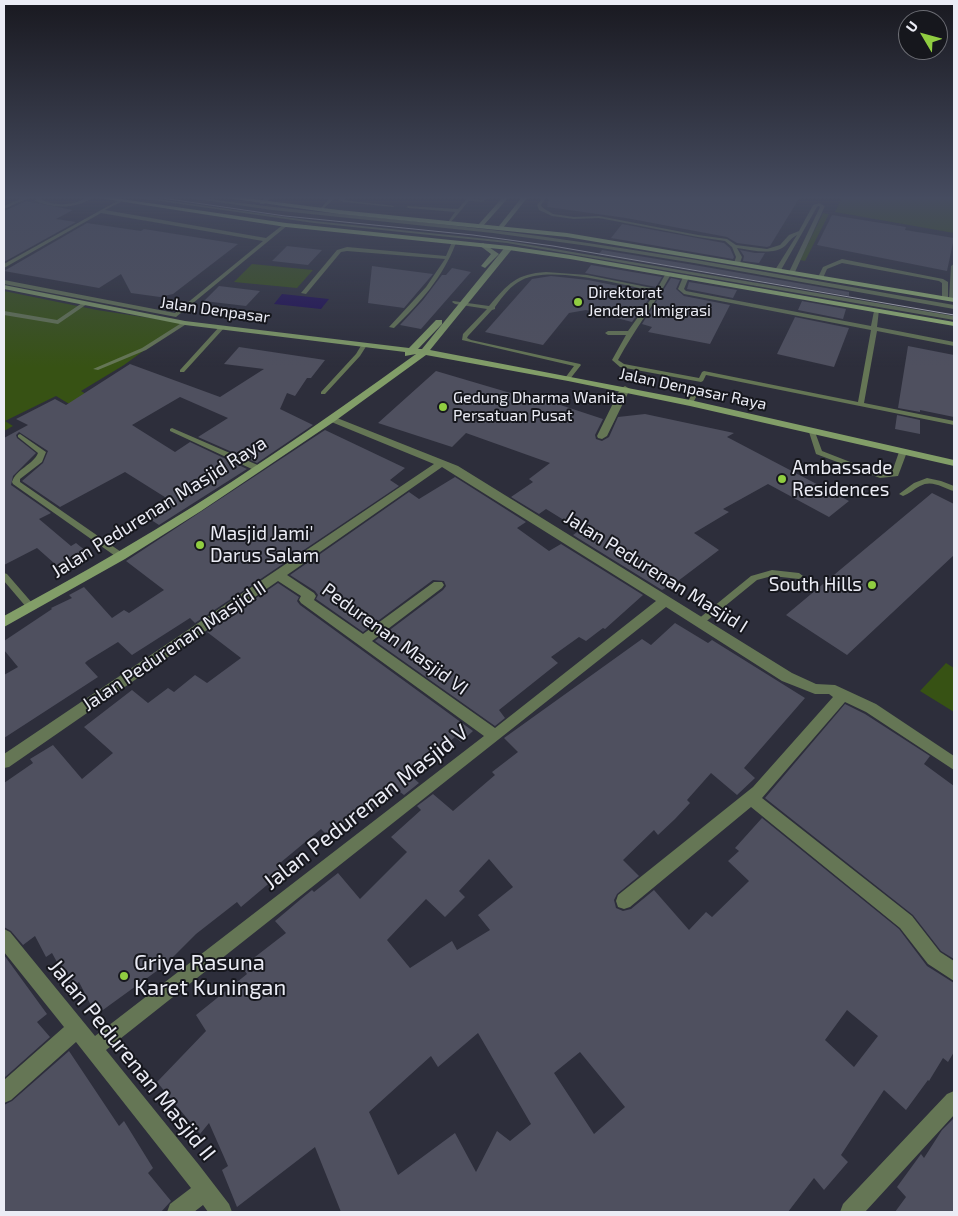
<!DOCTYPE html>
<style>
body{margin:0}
#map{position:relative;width:958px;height:1216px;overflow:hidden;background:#2d2e3b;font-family:"Exo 2",sans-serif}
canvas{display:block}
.frame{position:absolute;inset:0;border:5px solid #ebecf5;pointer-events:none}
.north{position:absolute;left:898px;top:10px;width:50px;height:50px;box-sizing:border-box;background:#16171d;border:1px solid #6b6c73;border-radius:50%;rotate:307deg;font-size:14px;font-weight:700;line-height:20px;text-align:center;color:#ebecf5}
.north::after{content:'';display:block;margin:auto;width:18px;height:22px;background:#90cd41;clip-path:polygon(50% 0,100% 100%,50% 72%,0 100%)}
</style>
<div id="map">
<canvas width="958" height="1216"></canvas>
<div class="frame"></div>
<div class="north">U</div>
</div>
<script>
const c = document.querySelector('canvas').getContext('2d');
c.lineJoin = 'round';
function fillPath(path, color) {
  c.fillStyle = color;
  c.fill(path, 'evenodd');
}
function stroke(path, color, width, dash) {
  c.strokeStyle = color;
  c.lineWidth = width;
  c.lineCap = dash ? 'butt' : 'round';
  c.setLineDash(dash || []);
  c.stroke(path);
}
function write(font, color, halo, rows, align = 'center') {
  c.font = font + ' "Exo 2",sans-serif';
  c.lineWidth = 4;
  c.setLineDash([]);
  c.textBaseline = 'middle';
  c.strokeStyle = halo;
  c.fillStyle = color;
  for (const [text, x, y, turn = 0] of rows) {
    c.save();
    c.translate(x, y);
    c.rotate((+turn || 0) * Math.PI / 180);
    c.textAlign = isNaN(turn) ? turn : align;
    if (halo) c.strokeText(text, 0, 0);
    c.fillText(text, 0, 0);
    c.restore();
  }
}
fillPath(new Path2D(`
 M842,197H954V233L835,212Z
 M823,213L829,214L805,261L800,260Z
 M252,264L313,270L297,288L234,282Z
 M4,291L97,310L182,323L124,365L81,391L131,422L114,431L56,396L5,421L13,426L4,431Z
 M946,663L954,668V712L920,691Z`), '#375214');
fillPath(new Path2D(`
 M282,294L329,299L321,309L274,304Z`), '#1c0b55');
fillPath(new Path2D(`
 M549,197H800L770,246L767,247L737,243L727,237L626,218L547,207Z
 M26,201L73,210L56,219L76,222L4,262V211Z
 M832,215L906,227L905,230L954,238L947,271L817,245Z
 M87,223L141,231L144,229L238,244L173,294L160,297L131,293L121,274L99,288L4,271Z
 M622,224L724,243L730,248L734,257L733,259L611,238Z
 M287,246L322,250L308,265L272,261Z
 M602,250L694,265L849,292V296L599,254Z
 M740,250L755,253H765L759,263L743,261L744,256Z
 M591,265L662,277L656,287L585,273Z
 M372,266L433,274L404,308L368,303Z
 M452,268L471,272L421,329L400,325L423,300L442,275H446Z
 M551,276L588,280L653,293L632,322L586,310L569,313L543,345L485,332L532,279Z
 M671,278L680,280L676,289L684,296L730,305L710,344L648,332L652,327L642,324Z
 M689,282L737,290L733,298L687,289Z
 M219,286L260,291L246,306L204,301Z
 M802,301L846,309L843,319L798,310Z
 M795,317L849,328L834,367L777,354Z
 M908,346L954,355V417L920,410V412L898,408Z
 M239,347L325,360L311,378H307L295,396L287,393L280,409L313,425L257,463L198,437L228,418L180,397L132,425L175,452L190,442L247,469L159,525L142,514L168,499L125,472L60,507L22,481L43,463L48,451L19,432L16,435L17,438L36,453L13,476L11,485L51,513L39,519L71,546L76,543L91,555L63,571L37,548L4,565V438L28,425L16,419L55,399L66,405L130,364L220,397L264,369L224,364Z
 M436,371L524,397L527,394L603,419L595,435L596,439L602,441L609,437L618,417L645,414L734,433L727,437L849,501L829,517L768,484L723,509L729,512L694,533L719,550L678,581L662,590L573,535L580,530L546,509L539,514L511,497L533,482L529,479L550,463L466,433L452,447L378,423Z
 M897,415L920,420V434L895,429Z
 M325,430L405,468L390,480L399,486L195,623L190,618L132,655L118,642L87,661L85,663L98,677L4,738V675L18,667L4,650V641L52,609L51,608L72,598L69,595L84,587L112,618L124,610L129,613L164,590L126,561Z
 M455,477L526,522L517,528L549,551L561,544L643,595L605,629L603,628L586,641L579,637L551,657L558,663L499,710L505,718L495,726L375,641L443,590L446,586L444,581L433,580L363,632L316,599L318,595L315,591L290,575L409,492L419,499Z
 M932,493L954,504V555L847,655L786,615Z
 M278,583L299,597L297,601L300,605L473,731L461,742L455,737L422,766L424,768L412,777L419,783L404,795L396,789L366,814L360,808L327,835L321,829L280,863L286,869L241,907L237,902L196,934L165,965L96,1015L79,982L71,988L52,953L46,957L35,936L23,945L11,931L4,927V783L33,763L30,759L53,745L82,779L113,753L84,727L132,690L148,703L168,688L174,692L195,675L207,683L241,658L207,632Z
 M675,623L708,643L712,640L805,698L744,768L755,778L737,795L711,773L687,800L690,803L675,819L658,835L654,830L623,860L639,876L617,894L614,900L616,908L623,911L631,909L654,890L689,930L706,912L712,917L749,881L728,861L739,851L735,848L762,818L899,929L927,966L954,983V1052L948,1062L943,1058L929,1081L928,1080L906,1110L884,1090L841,1155L848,1162L824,1190L814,1178L788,1212H341L315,1147L237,1207L222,1170L228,1166L209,1123L200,1134L157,1082L206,1031L196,1015L247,974L242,967L286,933L275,921L301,899L312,890L314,892L338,873L360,899L407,852L391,837L421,810L417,806L433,794L453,811L495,775L492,772L518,752L504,738L642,639L651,645ZM489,859L513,887L478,915L490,930L457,950L452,941L410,968L387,940L426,899L445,917L465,897L459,891ZM847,1010L878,1036L854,1067L825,1040ZM478,1033L531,1124L510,1141L497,1131L476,1172L455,1133L398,1175L369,1112L431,1056L438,1067ZM580,1052L625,1107L594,1134L554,1073Z
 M845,704L865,714L930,756L924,764L954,786V959L941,951L913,915L765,798Z
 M4,955L47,1014L37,1022L50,1037L4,1078Z
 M69,1051L119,1126L124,1121L153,1168L148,1173L171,1201L161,1212H4V1105L12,1101Z
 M954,1118V1212H895L906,1197L897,1187L921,1154L924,1158L942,1130Z`), '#4f505f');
fillPath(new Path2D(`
 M25,197H31L4,209V206Z
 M37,197H41L40,199C52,205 66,206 79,201C85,199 88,197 94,197C77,209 54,209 35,201Z
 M131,197H143L314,221L507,241L954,316V320L507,243L314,223Z
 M182,197H193C308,213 424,220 539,236C678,255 816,281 954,305V309L694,263L589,246L493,233L272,210Z
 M267,197H272L264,204H260V202Z
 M316,197H336L321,211L319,210L329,199Z
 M341,197H346L344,200L395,206L393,207L343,202L339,200Z
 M468,197H472L471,199L481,200L484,197H489L482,202L469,201L450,223L448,222L455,212L408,208L406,207L408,206L458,209Z
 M543,197H547L541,205L543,208L553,214L574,217L599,216L698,235L727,239L736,245L767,249L780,245L789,235L799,231L813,205L819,203L825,206L795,272L792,274L789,272L820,207L819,206L817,207L781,270L778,272L775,270L797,235C791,238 789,242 785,246C772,256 752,250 737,248L742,257L740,263L737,265L734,263L736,257L732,247L725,241L698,237L599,218L574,219L552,216L539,210L537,205Z
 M119,200L121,201V202L105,210L266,238L284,224L288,225L176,317L4,284V280L175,313L263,241L101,213L4,268V264Z
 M452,242L456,243C443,277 420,303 394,328L389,327L426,287L445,259L347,251L341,252L306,294L301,293L337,250L347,247L446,256Z
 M842,259L943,279L948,282V298L945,300L942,298V283L939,281L842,263L827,269L823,278H819L818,277L823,267Z
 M954,264V300L952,301L949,299L951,266Z
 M546,272L587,275L657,289L666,273H670L671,274C655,304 634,330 618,360L624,364L699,378L702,372L704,371L858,402L871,330L684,294L678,289L683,277L686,275L689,277L684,289L686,291L871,326L874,311L879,310L877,327L954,342V346L877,331L864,403L954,421V425L706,375L703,381L701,382L620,367L612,360L626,335H608L605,333L608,331H628L656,292C624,285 551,265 522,280C511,285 502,297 495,307V309L492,310L468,336L467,338L471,340L580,364L581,365L570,379L565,378L574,366L462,340L463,334L487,309L455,304L452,302L453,301L489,306C509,283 516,274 546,272Z
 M82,303L87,304L58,324L4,315V311L57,320Z
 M183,322L188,323L146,350L98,370L93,369L142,348Z
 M220,326L225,327L184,372H180V370Z
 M362,344L367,345L360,356L325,394H321V392L356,354Z
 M695,391L698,393L693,403L690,405L688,404L687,403L693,392Z
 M172,428L260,466L261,468L260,470H254L170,431V429Z
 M812,430L815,432L822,451L881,474L892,472L899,452L900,450H906L907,452L898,476L880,478L816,454L809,432Z
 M20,434L46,452L42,462L20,479V482L124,554L125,556L124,558H118L13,484L12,482C16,469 33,465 38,453L18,437V435Z
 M927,478L941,481L954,486V491C943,488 932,479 920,486C914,489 909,494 903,496L899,494L914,483Z
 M772,570L799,573L803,576L799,579L772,576L757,580L703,624H697L696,622L697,620L751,576Z
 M4,573L7,574L33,604L34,606L33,608H27L4,581Z`), '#657655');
fillPath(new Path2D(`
 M625,386L630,389L607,436L602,439L598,438L597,436L620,389Z
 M332,416L458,466L792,673L816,684L835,685L876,704L954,756V770L866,712L845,702L762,798L912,916L940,952L954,961V981L928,964L900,928L751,807L630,907L624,909L618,907L616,901L618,895L753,787L833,697L829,694H815L782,681L666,607L106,1050L199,1165L229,1204L232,1212H208L203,1205L194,1212H167L170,1204L191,1188L76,1042L11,1100L4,1103V1080L64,1027L4,952V929L10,932L95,1036L484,736L301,603L299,600L301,596L278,581L9,767L4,768V754L434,464L329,421V417ZM442,467L656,601L495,728L372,641L442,588L444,585L442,582H434L363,634L314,600L316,596L314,593L287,575Z
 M954,1091V1115L865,1212H840L843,1204L947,1094Z`), '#657655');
fillPath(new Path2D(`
 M503,197H509L483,226H479V224Z
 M522,197H528L503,228H499V226Z
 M483,243L499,254L485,268L481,266L491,254L479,245Z
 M506,246L513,248L430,350L690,400L954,460V466L690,406L568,381L426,355L335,421L201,511L125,559L4,627V616C41,595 79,575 116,553C220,493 319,424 416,354L405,356V352L185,325L4,289V285L185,321L409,348L436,320H442V324L418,349H422Z`), '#829e68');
fillPath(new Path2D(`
 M92,197H108L286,223L509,246L570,255L954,322V326L570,259L509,250L286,227Z
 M220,197H238L339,210L567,233L954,298V302L567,237L339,214Z`), '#99bd76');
stroke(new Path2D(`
 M155,197L285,216L473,235L553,246L954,315`), '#bebfc9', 1);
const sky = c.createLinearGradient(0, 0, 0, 367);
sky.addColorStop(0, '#191920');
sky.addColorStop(0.54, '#464c60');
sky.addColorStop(1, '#464c6000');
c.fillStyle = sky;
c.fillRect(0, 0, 958, 367);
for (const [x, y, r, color] of [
 [578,302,5,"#90cd41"],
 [443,407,5,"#90cd41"],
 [782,479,5,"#90cd41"],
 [200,545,5,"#90cd41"],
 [872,585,5,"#90cd41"],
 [124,976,5,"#90cd41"]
]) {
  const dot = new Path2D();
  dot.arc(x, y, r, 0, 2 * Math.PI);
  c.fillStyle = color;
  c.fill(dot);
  stroke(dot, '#16171d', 2);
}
write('16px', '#ebecf5', '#16171d', [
 ["Direktorat",588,293],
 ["Jenderal Imigrasi",588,311],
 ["Gedung Dharma Wanita",453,398],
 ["Persatuan Pusat",453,416]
], 'left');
write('16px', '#ebecf5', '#16171d', [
 ["Jalan Denpasar",215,310,8],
 ["Jalan Denpasar Raya",693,389,12]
]);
write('19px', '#ebecf5', '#16171d', [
 ["Ambassade",792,468],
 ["Residences",792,490],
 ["Masjid Jami'",210,534],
 ["Darus Salam",210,556],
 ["South Hills",862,585,"right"]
], 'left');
write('19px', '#ebecf5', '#16171d', [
 ["Jalan Pedurenan Masjid Raya",159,507,-32],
 ["Jalan Pedurenan Masjid I",656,572,32],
 ["Pedurenan Masjid VI",395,639,36],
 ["Jalan Pedurenan Masjid II",174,646,-34]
]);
write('22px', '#ebecf5', '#16171d', [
 ["Jalan Pedurenan Masjid V",366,807,-38],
 ["Jalan Pedurenan Masjid II",132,1060,51]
]);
write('22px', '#ebecf5', '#16171d', [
 ["Griya Rasuna",134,963],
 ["Karet Kuningan",134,988]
], 'left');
</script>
